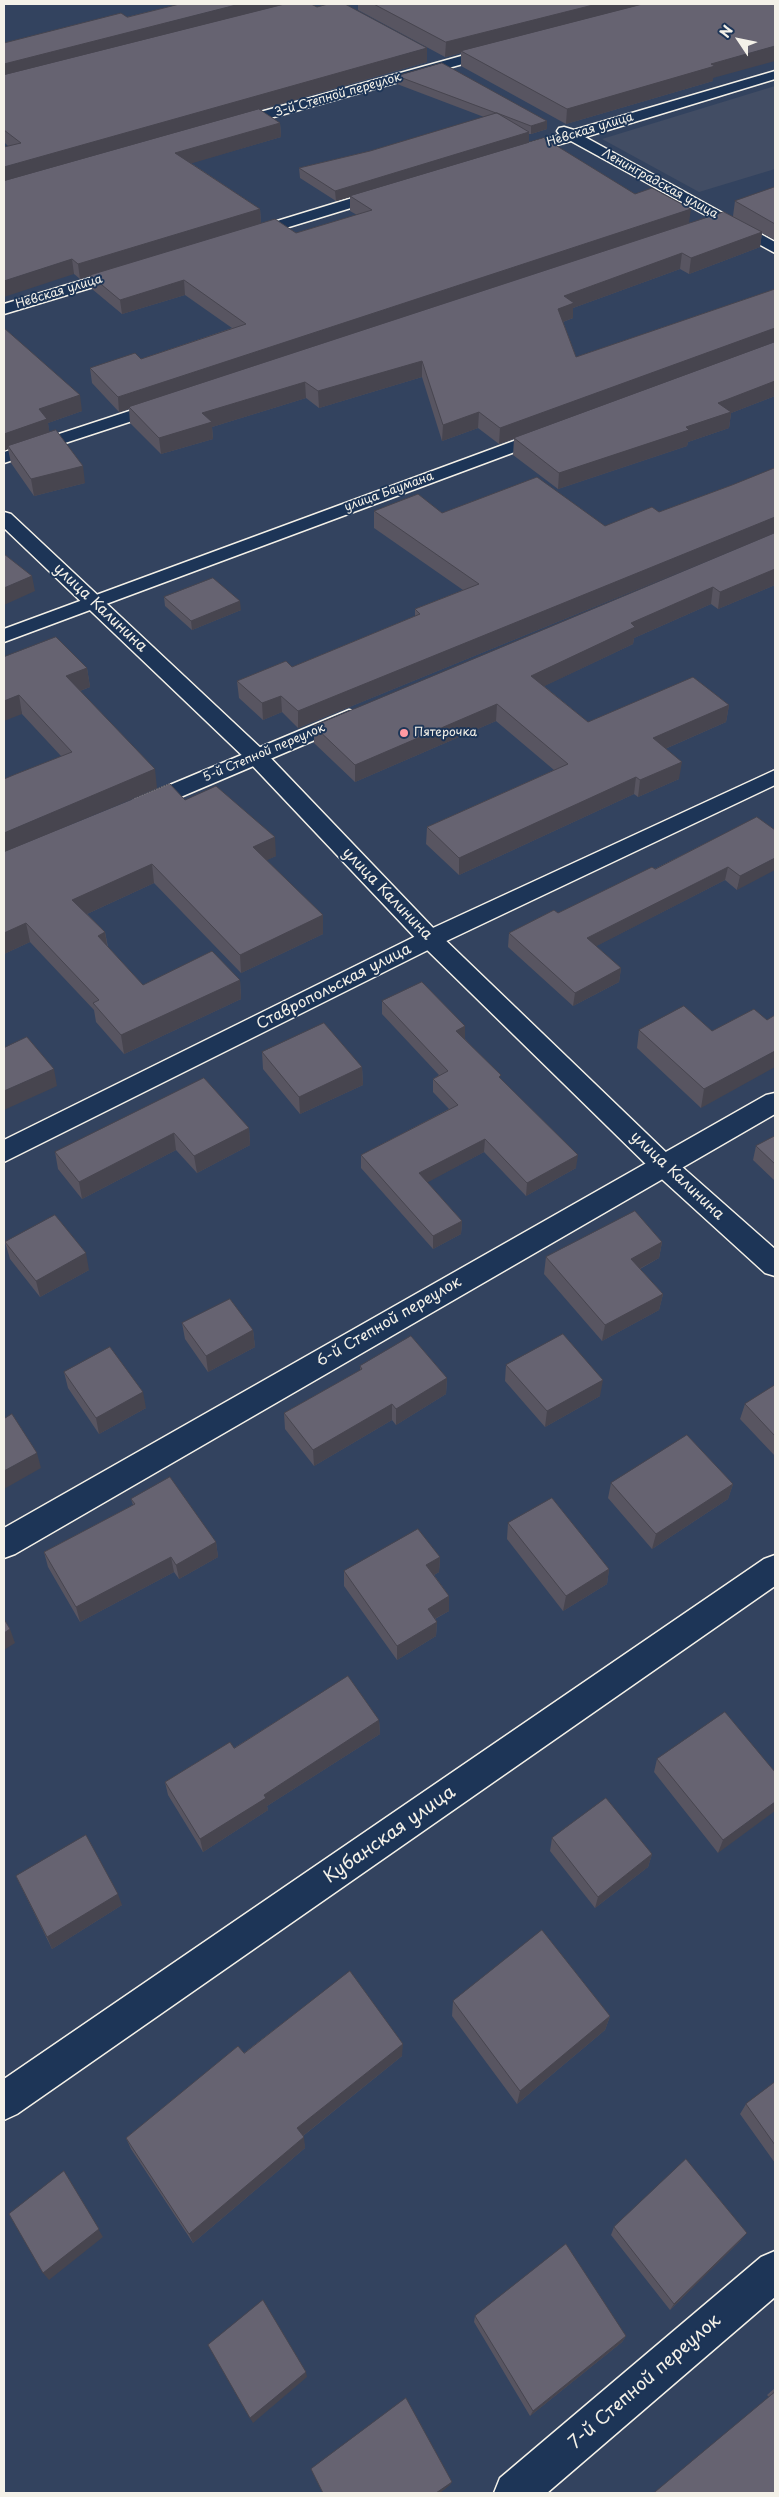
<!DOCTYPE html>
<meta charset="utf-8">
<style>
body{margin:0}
#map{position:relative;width:779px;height:2497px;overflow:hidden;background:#33435f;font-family:"Playpen Sans",sans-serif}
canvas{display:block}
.frame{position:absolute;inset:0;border:5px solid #f4f1e8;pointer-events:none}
.north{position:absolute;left:714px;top:15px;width:50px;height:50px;-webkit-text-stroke:4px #1d3557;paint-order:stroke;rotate:304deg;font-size:14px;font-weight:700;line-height:20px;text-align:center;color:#f4f1e8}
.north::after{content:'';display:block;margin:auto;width:18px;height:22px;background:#f4f1e8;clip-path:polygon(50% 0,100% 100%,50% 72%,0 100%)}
</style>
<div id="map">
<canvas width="779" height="2497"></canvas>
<div class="frame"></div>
<div class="north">N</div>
</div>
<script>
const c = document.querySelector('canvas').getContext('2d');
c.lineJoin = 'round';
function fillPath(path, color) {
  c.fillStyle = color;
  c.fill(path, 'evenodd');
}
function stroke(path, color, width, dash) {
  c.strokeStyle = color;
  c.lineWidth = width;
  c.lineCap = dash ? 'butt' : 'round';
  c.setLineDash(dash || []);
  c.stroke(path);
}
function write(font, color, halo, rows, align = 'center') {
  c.font = font + ' "Playpen Sans",sans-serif';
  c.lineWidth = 4;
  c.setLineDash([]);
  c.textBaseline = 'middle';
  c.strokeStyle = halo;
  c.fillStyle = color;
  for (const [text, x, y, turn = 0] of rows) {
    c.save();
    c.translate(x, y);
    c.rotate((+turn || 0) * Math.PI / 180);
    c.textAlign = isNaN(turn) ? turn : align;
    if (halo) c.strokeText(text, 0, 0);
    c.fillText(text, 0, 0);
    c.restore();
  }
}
fillPath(new Path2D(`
 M775,86V169L699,192L602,139Z`), '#424d64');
const minor = new Path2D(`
 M497,46L502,47L504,50L502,53L238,127L233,128L226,124L228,121Z
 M775,71V79L585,137L775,242V253L571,141L514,157L507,153L509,150L560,135L557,131L559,128L564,127L574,130Z
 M385,188L393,193L390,196L253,238H241L239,235L241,232Z
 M127,267L135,272L133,275L4,314V304Z
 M166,399L172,400L175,404L172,408L4,463V452Z
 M549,428L555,429L558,433L555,437L4,642V629Z
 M349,710L357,712L360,717L357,722L150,810L142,812L134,810L131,805L134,800Z
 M775,770V785L438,945L4,1162V1140L422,933Z
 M775,1093V1114L15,1554L4,1558V1528L766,1095Z
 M775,1555V1586L17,2114L4,2120V2079L764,1559Z
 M775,2251V2297L547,2493H494L500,2478L761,2257Z`);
const tertiary = new Path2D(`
 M4,512L11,514L264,751L438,933L672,1158L775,1249V1276L765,1273L654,1172L422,945L248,761L4,528Z`);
stroke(minor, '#f4f1e8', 3);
stroke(tertiary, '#f4f1e8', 3);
fillPath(minor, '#1d3557');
fillPath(tertiary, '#1d3557');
fillPath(new Path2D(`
 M358,4H775L713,78V81L566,124L461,66V53L445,57L358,10Z
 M127,17L427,62L260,110L280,123L281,137L191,163L260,209L261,223L296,233L357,215L350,211V197L336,201L300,178L299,168L370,151L484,117L397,84V76L547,121V129L531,134H529V143L635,194L689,223L733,216L735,201L775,187V240L762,233L760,247L689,274L680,269L573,308V318L563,322L576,357L775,289V396L731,413L729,428L688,442L687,446L558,489L513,455L514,439L499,444L478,428L442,441L422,377L319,408L306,398L212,427L213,439L161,454L130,423L129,409L119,412L92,383L90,368L141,359L232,328L185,295L122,314L92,289L90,276L80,279L74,274L8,146L4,142V43Z
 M4,328L82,411L48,423L49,432L85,483L34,496L11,463L8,449L4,451Z
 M775,468V533L298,728L282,712L263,720L239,698L237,681L292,667L415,616V609L463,590L374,528V511L442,513L605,526L659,512L732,485Z
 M775,533V585L718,609L711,604L634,638L633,644L544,686L588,722L729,705L726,722L665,749L679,779L638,797L634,794L459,875L426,844L427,827L554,770L496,721L355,782L314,743V726Z
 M164,597L241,610L192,630L165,606Z
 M4,657L87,668L90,687L80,691L157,788L55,831L185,800L276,856L266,860L323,934L241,973L154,883L87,914L105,932L108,947L143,985L240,980L241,999L124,1054L96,1022L94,1010L30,942L4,954L61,756L22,714Z
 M757,817L737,890L725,880L596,946L621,968L619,982L573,1006L508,947L509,933L558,913L655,869Z
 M382,1001L465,1026V1039L501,1079L576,1168L526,1196L484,1152L427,1182L462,1221L461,1234L433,1249L361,1168V1155L449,1109L433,1092V1079L439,1075L382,1014Z
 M767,1020L701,1108L637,1048L639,1030L712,1031Z
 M262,1052L362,1067L363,1085L300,1114L263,1069Z
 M204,1078L249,1128L250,1145L197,1173L176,1150L82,1199L58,1169L55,1152Z
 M775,1136V1181L753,1160L756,1146Z
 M5,1242L89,1270L40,1297L10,1259Z
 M662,1242L659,1258L640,1269L663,1294L659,1310L602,1341L544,1274L546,1257Z
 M182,1323L253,1330L255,1347L208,1372L185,1339Z
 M506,1365L600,1396L545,1427L505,1381Z
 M360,1366L447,1378L446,1394L396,1425L392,1420L314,1466L285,1429L284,1413L360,1371Z
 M64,1372L146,1408L99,1434L68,1388Z
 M775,1385V1456L740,1419L745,1404Z
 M611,1483L733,1484L728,1499L652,1549L608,1498Z
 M131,1499L216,1542L218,1557L179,1579L174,1572L80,1622L48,1567L44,1552L133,1505Z
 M508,1523L609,1569L607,1584L563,1611L507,1539Z
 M440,1557L439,1572L434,1575L449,1596V1611L435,1619L437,1622L436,1636L397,1660L344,1586V1571Z
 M379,1720L380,1734L267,1806L268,1810L203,1852L168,1795L165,1782L234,1748Z
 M657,1759L775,1772L718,1853L654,1772Z
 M552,1838L652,1854L648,1867L595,1908L550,1851Z
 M16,1876L122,1905L52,1949Z
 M453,2001L610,2016L605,2030L517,2104L452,2016Z
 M244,2053L402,2056L303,2136L305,2148L193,2243L131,2149L126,2138Z
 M775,2082V2163L740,2114L746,2104Z
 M614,2227L741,2240L670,2310L611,2235Z
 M475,2316L626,2336L622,2342L530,2416L474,2322Z
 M775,2388V2493L769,2397L767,2395Z`), '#585561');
fillPath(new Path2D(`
 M240,4H289L4,79V64Z
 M597,4H652L461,51V53L445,57L446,42Z
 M775,46V61L713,78V81L566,124L567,109L711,64Z
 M427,48V62L4,183V167Z
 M547,121V129L531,134V126Z
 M280,123L281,137L176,168L175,153Z
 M529,132V143L336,201L335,191Z
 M260,209L261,224L90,275V276L80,279L78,264Z
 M691,209L689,223L129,407V409L119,412L118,397Z
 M762,232L760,247L689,274L691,258Z
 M682,253L680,269L573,308V318L557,324L558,309L564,296Z
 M72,259L74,274L4,297V281Z
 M184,280L185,295L122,314L120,300Z
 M775,328V343L499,444L500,428Z
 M422,361V377L319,408L318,391Z
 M775,381V396L731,413L729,428L688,442L687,446L558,489L559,473L686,427L718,403Z
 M305,382L306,398L212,427L213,439L161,454L159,438L202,413Z
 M80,395L82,411L48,423L50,435L8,446V449L4,451V434L39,409Z
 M479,412L478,428L442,441L443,425Z
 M83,466L85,483L34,496L31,479Z
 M775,517V533L298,728V711Z
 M775,569V585L718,609L720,592Z
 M32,576L35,591L4,605V588Z
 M713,587L711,604L634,638L633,644L530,693L531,676L631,623Z
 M240,601L241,610L192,630L191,621Z
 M87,668L90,687L69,695L66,676Z
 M19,695L22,714L4,721V701Z
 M281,696L282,712L263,720L262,703Z
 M497,704L496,721L355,782V765Z
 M729,705L726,722L651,755L653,738Z
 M682,762L679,779L638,797L640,780Z
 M155,769L157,788L4,853V833Z
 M636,777L634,794L459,875V858Z
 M275,837L276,856L255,866L253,847Z
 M775,858V870L737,890L740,876Z
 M152,864L154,883L76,919L72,900Z
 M728,867L725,880L585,952L587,938Z
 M323,915V934L241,973L240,955Z
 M26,923L30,942L4,954V933Z
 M105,932L108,951L98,936Z
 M621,968L619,982L573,1006L575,993Z
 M240,980L241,999L124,1054L121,1035Z
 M465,1026V1040L456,1031Z
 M775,1051V1067L701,1108L704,1089Z
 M362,1067L363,1085L300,1114L299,1097Z
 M54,1069L57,1086L4,1110V1091Z
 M249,1128L250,1145L197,1173L194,1156Z
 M174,1133L176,1150L82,1199L79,1182Z
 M485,1139L484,1152L419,1187V1173Z
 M578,1155L576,1168L526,1196L527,1183Z
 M462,1221L461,1234L433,1249V1236Z
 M662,1242L659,1258L628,1275L631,1259Z
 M86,1253L89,1270L40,1297L36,1281Z
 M663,1294L659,1310L602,1341L605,1325Z
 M253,1330L255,1347L208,1372L206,1356Z
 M447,1378L446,1394L396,1425V1409Z
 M603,1380L600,1396L545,1427L547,1411Z
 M143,1392L146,1408L99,1434L96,1418Z
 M392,1404V1420L314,1466L313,1450Z
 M37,1453L41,1468L4,1489V1471Z
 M733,1484L728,1499L652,1549L656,1534Z
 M216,1542L218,1557L179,1579L176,1565Z
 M171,1557L174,1572L80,1622L76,1607Z
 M440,1557L439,1572L425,1580L426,1565Z
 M609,1569L607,1584L563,1611L566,1596Z
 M449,1596V1611L427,1623L428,1609Z
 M437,1622L436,1636L397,1660V1646Z
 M10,1629L15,1643L4,1650V1633Z
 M379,1720L380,1734L267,1806L268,1810L203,1852L200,1839L264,1795Z
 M775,1802V1811L718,1853L723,1840Z
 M652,1854L648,1867L595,1908L598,1897Z
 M118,1894L122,1905L52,1949L47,1937Z
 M610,2016L605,2030L517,2104L520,2091Z
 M403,2044L402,2056L299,2139L297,2128Z
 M304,2137L305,2148L193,2243L189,2234Z
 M64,2171L103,2237L49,2280L43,2273Z
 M747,2233L741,2240L670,2310L674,2304Z
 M626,2336L622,2342L530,2416L533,2411Z
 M306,2372L307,2377L253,2423L250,2418Z
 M452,2482L450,2485L440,2493H436Z`), '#47454f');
const building = new Path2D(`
 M180,4H240L4,64V43L121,13L127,17Z
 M285,4H311L317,7L328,4H345L427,48L4,167V147L21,143L4,130V75Z
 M374,4H597L446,42Z
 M643,4H775V46L711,64L715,66L567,109L461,51Z
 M442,63L547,121L531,126L497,113H496L397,76Z
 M259,109L280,123L175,153L260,209L78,264L72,259L4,281V181Z
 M497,113L529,132L335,191L299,168L370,151Z
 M544,138L635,194L652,188L691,209L118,397L90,368L135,353L141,359L246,324L184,280L120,300L90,275L275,219L296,233L372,210L350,196Z
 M775,187V224L735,201Z
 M724,212L762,232L691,258L682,253L564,296L574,303L558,309L576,357L775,289V328L500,428L479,412L443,425L422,361L318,391L305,382L202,413L212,422L159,438L129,407Z
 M4,328L80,395L39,409L47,419L4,434Z
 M775,342V381L718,403L731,412L686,427L689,430L559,473L514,438Z
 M56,430L83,466L31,479L8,446Z
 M775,468V517L298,711L281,696L262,703L237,681L286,661L292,667L420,614L415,609L479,584L374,511L418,494L442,513L537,477L605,526L652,507L659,512L732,485Z
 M775,533V569L720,592L713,587L631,623L635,627L531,676L588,722L693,677L729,705L653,738L682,762L640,780L636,777L459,858L427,827L568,764L497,704L355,765L314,726Z
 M4,554L32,576L4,588Z
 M213,578L240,601L191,621L164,597Z
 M56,637L87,668L66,676L155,769L4,833V779L16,774L72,752L19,695L4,701V657Z
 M170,784L185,800L216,786L275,837L253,847L323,915L240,955L152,864L72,900L105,932L98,936L143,985L212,951L240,980L121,1035L93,1003L99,1000L26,923L4,933V852Z
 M757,817L775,830V858L740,876L728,867L587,938L621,968L575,993L509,933L554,910L558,913L652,867L655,869Z
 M422,982L465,1026L456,1031L501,1075L499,1077L578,1155L527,1183L485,1139L419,1173L462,1221L433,1236L361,1155L458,1105L433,1079L448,1071L382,1001Z
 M684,1006L712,1031L754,1009L767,1020L775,1015V1051L704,1089L639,1030Z
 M324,1023L362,1067L299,1097L262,1052Z
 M27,1037L54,1069L4,1091V1048Z
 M204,1078L249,1128L194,1156L174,1133L79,1182L55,1152Z
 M775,1136V1164L756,1146Z
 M635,1211L662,1242L631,1259L663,1294L605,1325L546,1257Z
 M55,1215L86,1253L36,1281L5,1242Z
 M230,1299L253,1330L206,1356L182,1323Z
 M563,1334L603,1380L547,1411L506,1365Z
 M411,1336L447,1378L396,1409L392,1404L313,1450L284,1413L362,1369L360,1366Z
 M110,1347L143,1392L96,1418L64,1372Z
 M775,1385V1436L745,1404Z
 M12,1414L37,1453L4,1471V1419Z
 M687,1435L733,1484L656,1534L611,1483Z
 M170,1477L216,1542L176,1565L171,1557L76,1607L44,1552L135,1504L131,1499Z
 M552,1498L609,1569L566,1596L508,1523Z
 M418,1529L440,1557L426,1565L449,1596L428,1609L437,1622L397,1646L344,1571Z
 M4,1619L10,1629L4,1633Z
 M348,1676L379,1720L264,1795L266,1798L200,1839L165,1782L230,1742L234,1748Z
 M725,1712L775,1772V1802L723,1840L657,1759Z
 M606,1798L652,1854L598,1897L552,1838Z
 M86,1835L118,1894L47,1937L16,1876Z
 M542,1930L610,2016L520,2091L453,2001Z
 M350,1971L403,2044L297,2128L304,2137L189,2234L126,2138L238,2046L244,2053Z
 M775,2082V2145L746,2104Z
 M686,2159L747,2233L674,2304L614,2227Z
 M64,2171L99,2229L43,2273L9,2214Z
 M566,2244L626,2336L533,2411L475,2316Z
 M263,2300L306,2372L250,2418L208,2345Z
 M775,2392V2493H654Z
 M406,2398L452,2482L436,2493H323L311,2469Z`);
fillPath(building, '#666371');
stroke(building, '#47454f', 1);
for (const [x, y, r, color] of [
 [404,733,5,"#ff9aa2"]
]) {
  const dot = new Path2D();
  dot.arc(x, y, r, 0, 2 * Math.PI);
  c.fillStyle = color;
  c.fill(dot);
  stroke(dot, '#1d3557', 2);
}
write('12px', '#f4f1e8', '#1d3557', [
 ["3-й Степной переулок",338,95,-16],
 ["Невская улица",590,130,-17],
 ["Ленинградская улица",660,184,29],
 ["Невская улица",59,292,-17],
 ["улица Баумана",389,492,-20],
 ["5-й Степной переулок",264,753,-23]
]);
write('12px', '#f4f1e8', '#1d3557', [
 ["Пятерочка",414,733]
], 'left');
write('15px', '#f4f1e8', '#1d3557', [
 ["улица Калинина",100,608,43],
 ["улица Калинина",387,894,46],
 ["Ставропольская улица",334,987,-27],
 ["улица Калинина",677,1176,43],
 ["6-й Степной переулок",389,1322,-30]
]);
write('18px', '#f4f1e8', '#1d3557', [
 ["Кубанская улица",390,1835,-35],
 ["7-й Степной переулок",645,2382,-41]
]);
</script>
